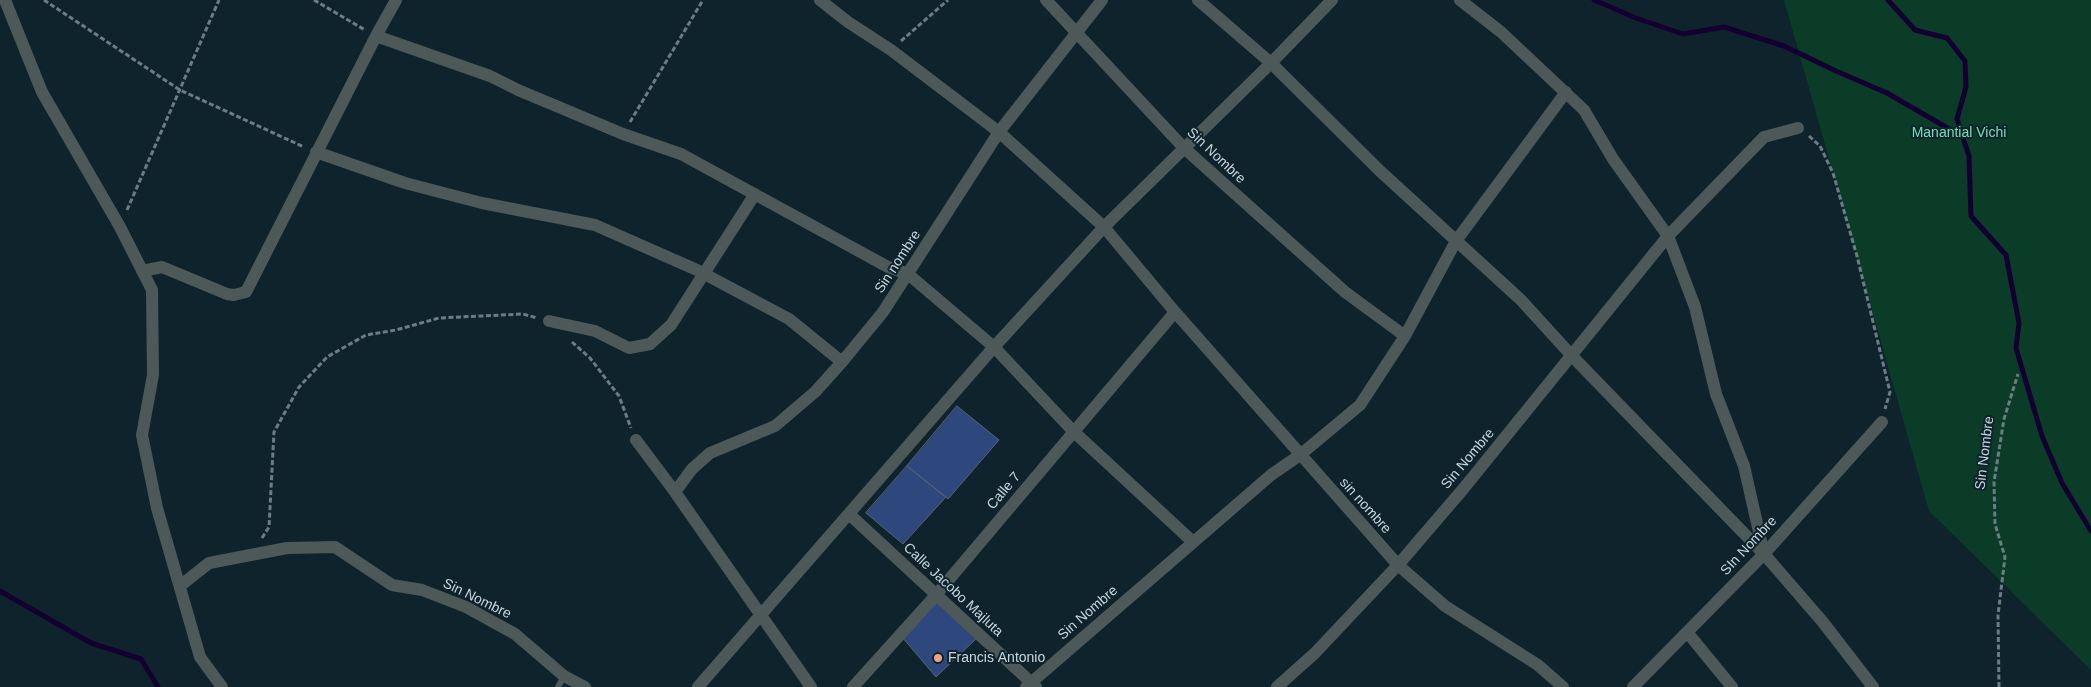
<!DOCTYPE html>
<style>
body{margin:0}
canvas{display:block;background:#0e232c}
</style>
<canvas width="2091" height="687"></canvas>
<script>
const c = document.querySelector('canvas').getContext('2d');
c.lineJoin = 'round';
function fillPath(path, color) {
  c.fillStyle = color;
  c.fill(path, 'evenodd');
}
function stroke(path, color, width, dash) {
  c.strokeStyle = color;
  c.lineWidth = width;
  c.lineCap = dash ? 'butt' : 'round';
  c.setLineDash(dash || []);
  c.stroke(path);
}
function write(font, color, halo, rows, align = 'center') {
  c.font = font + ' Helvetica,sans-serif';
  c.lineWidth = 4;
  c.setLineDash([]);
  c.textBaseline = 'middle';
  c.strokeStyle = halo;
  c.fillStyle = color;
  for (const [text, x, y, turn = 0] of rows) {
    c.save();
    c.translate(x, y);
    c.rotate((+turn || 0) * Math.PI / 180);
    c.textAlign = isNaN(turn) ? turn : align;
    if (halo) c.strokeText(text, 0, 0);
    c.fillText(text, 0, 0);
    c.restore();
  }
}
fillPath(new Path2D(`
 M1784,0H2091V670L1929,511Z`), '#0a3c28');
stroke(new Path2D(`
 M1594,0L1636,18L1683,34L1724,27L1784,46L1836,71L1887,93L1963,137
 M1888,0L1915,30L1947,38L1965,61L1966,87L1957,119L1969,156L1971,216L2006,255L2019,323L2016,348L2042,436L2062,483L2091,531
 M0,591L91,643L141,659L158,687`), '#140030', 5);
const building = new Path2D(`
 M957,406L999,440L948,499L907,466Z
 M907,466L946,497L903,544L866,513Z
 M938,601L977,638L936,677L902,637Z`);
fillPath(building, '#2e487d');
stroke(building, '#576173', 1);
stroke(new Path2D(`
 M44,0L180,90L304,147
 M314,0L365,30
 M901,41L948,0
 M630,122L703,0
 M1809,136L1820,146L1833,173L1857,256L1890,392L1885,409
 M127,210L219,0
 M572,342L590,358L619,396L631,428
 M262,538L269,527L274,432L299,387L327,357L366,335L396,330L439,318L523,314L537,318
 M1999,687L1998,615L2005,557L1995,524L1994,482L2004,419L2018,374`), '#6b7c84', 3, [5, 2.5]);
stroke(new Path2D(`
 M558,687L564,676`), '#4d5858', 6);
stroke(new Path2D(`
 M5,0L42,92L120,227L152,290L153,375L142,435L157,508L200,657L222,687
 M820,0L848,22L891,50L999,132L1104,227L1175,312L1398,565L1445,606L1538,665L1563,687
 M1046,0L1184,148L1345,292L1405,336
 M1198,0L1271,63L1380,171L1521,300L1572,356L1764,554L1822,621L1873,687
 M1460,0L1501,32L1584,110L1613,159L1668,236L1695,307L1716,394L1744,466L1764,554
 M376,36L490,76L518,90L623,134L681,154L888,267L908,274L994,347L1073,431L1193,542
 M316,152L405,183L482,203L595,225L697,270L789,319L842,362
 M142,271L162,267L227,294L234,295L246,292L376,36L396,0
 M549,321L595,331L629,348L650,344L671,325L755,194
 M636,440L675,492L811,687
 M675,492L692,469L710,453L775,426L815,392L842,362L883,312L999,132L1102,0
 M849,514L1036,687
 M180,586L209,563L287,548L335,547L392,585L422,590L466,607L515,634L564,676L585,687
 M1687,632L1732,687
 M698,687L994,347L1104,227L1271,63L1332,0
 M853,687L936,595L1175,312
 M1026,687L1271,475L1300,455L1360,405L1405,336L1456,241L1566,92
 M1277,687L1315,653L1398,565L1464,488L1668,236L1764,137L1798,128
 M1633,687L1764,554L1882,422`), '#4d5858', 12);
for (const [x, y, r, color] of [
 [938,658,5,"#f39f83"]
]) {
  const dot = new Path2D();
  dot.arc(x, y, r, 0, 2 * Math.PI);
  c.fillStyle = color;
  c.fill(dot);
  stroke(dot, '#0e232c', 2);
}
write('14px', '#76e1ae', '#0e232c', [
 ["Manantial Vichi",1959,133]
]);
write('14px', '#cad6dd', '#0e232c', [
 ["Sin Nombre",1216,156,43],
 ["Sin nombre",898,262,-57],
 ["Sin Nombre",1985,453,-83],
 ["Sin Nombre",1468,459,-50],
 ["Calle 7",1004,491,-50],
 ["sin nombre",1365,506,48],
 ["SIn Nombre",1749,546,-47],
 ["Calle Jacobo Majluta",953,590,43],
 ["Sin Nombre",477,599,26],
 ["Sin Nombre",1088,613,-41]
]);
write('14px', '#cad6dd', '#0e232c', [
 ["Francis Antonio",948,658]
], 'left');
</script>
